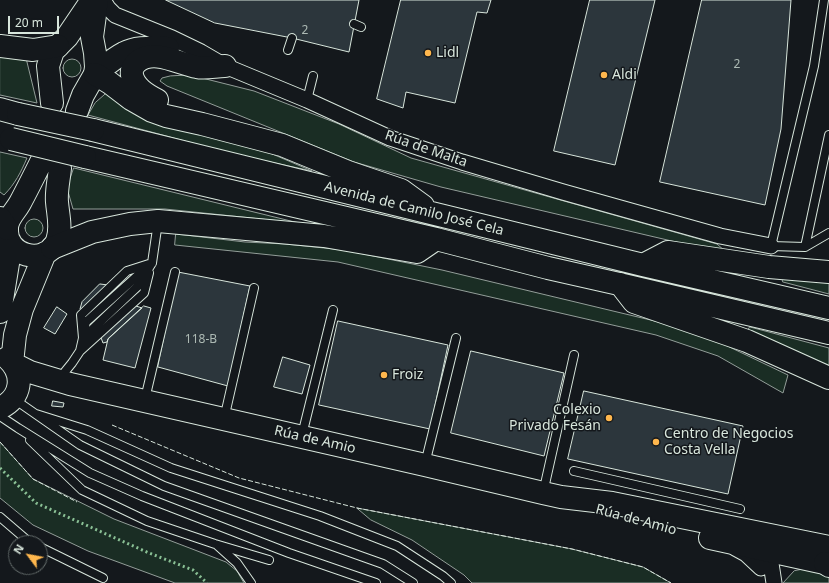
<!DOCTYPE html>
<meta charset="utf-8">
<style>
body{margin:0}
#map{position:relative;width:829px;height:583px;overflow:hidden;background:#14181c;font-family:"Noto Sans",sans-serif}
canvas{display:block}
.north{position:absolute;left:8px;top:535px;width:40px;height:40px;box-sizing:border-box;background:#14181c;border:1px solid #626a69;border-radius:50%;rotate:302deg;font-size:11px;font-weight:700;line-height:16px;text-align:center;color:#d8e6dc}
.north::after{content:'';display:block;margin:auto;width:14px;height:18px;background:#ffb74d;clip-path:polygon(50% 0,100% 100%,50% 72%,0 100%)}
.scale{position:absolute;left:8px;top:16px;width:51px;height:18px;box-sizing:border-box;border:2px solid #d8e6dc;border-top:0;padding-left:5px;font-size:12px;line-height:14px;white-space:nowrap;color:#d8e6dc;-webkit-text-stroke:3px #14181c;paint-order:stroke}
</style>
<div id="map">
<canvas width="829" height="583"></canvas>
<div class="north">N</div>
<div class="scale">20 m</div>
</div>
<script>
const c = document.querySelector('canvas').getContext('2d');
c.lineJoin = 'round';
function fillPath(path, color) {
  c.fillStyle = color;
  c.fill(path, 'evenodd');
}
function stroke(path, color, width, dash) {
  c.strokeStyle = color;
  c.lineWidth = width;
  c.lineCap = dash ? 'butt' : 'round';
  c.setLineDash(dash || []);
  c.stroke(path);
}
function write(font, color, halo, rows, align = 'center') {
  c.font = font + ' "Noto Sans",sans-serif';
  c.lineWidth = 3;
  c.setLineDash([]);
  c.textBaseline = 'middle';
  c.strokeStyle = halo;
  c.fillStyle = color;
  for (const [text, x, y, turn = 0] of rows) {
    c.save();
    c.translate(x, y);
    c.rotate((+turn || 0) * Math.PI / 180);
    c.textAlign = isNaN(turn) ? turn : align;
    if (halo) c.strokeText(text, 0, 0);
    c.fillText(text, 0, 0);
    c.restore();
  }
}
const green = new Path2D(`
 M0,55L26,58L37,103L0,95Z
 M63 68a9 9 0 1 1 18 0a9 9 0 1 1-18 0Z
 M190,75L254,91L339,124L411,158L717,244L725,251L676,242L441,187L354,162L167,86L160,81L162,78L170,76Z
 M108,92L121,106L144,119L270,153L312,171L233,154L88,115L95,103Z
 M0,152L27,158C21,172 15,184 4,195L0,192Z
 M74,168L299,223L165,209H73L67,188Z
 M25 228a9 9 0 1 1 18 0a9 9 0 1 1-18 0Z
 M176,234L245,242L285,244L344,250L442,270L663,323L719,342L788,375L783,393L718,356L656,335L338,262L175,245Z
 M782,277L829,279V294L783,282Z
 M750,327L829,348V368L747,332Z
 M0,442L33,479L114,519L226,562L237,571L244,583H175L88,551L33,525L0,498Z
 M357,508L572,549L643,567L671,583H472L464,575L412,540L371,520Z
 M809,568L829,572V583H783L794,571Z`);
fillPath(green, '#1a2d24');
stroke(green, '#939e99', 1);
const building = new Path2D(`
 M166,0H359L349,52L292,38L215,23Z
 M401,0H491L487,13L477,12L455,103L406,92L403,108L377,99Z
 M590,0H655L615,165L554,151Z
 M702,0H791L781,129L765,205L660,182Z
 M178,272L250,286L228,386L158,367Z
 M100,284L108,285L124,302L142,308L108,339L107,342L103,343L97,327L80,309L82,302Z
 M144,306L151,308L135,368L103,360L108,339Z
 M57,307L67,314L55,334L44,328Z
 M338,321L448,345L430,429L319,405Z
 M471,351L564,373L544,456L451,433Z
 M283,357L310,365L302,394L274,387Z
 M584,391L743,426L728,494L568,459Z
 M53,401L64,403L63,407L52,406Z`);
fillPath(building, '#2c363c');
stroke(building, '#d8e6dc', 1);
stroke(new Path2D(`
 M41,162L52,103
 M60,168L67,138L77,111`), '#313739', 22, [22, 11]);
const lane = new Path2D(`
 M824,0L814,66L771,246L805,247L829,233
 M354,24L361,27
 M288,50L292,38
 M307,100L313,76
 M805,247L829,135
 M84,330L86,322L147,267
 M83,338L81,315L127,271L152,263
 M80,351L144,293L149,273
 M59,379L72,363L80,351L83,338L138,286L152,263L158,222
 M14,399L80,445L164,486L383,564L413,583
 M145,399L175,272
 M36,414L87,430L171,468L320,516L397,546L443,576L451,583
 M0,416L18,428L90,473L142,496L289,553L376,583
 M224,419L254,288
 M302,435L333,310
 M30,440L82,490L147,521L215,544L269,560
 M425,464L456,338
 M574,471L740,509
 M543,493L574,355
 M0,517L28,541L33,543
 M217,545L237,563L251,583
 M40,547L103,578`);
const street = new Path2D(`
 M103,0L108,8L115,15L172,38L201,52L225,66L307,100L390,138L462,162L563,192L720,236L771,246
 M760,546L770,557L774,583
 M735,548L746,554L761,568`);
const secondary = new Path2D(`
 M95,74C104,67 114,58 124,53C137,46 153,48 168,48
 M52,103L48,66L53,51L67,37L92,0
 M77,111L83,95L95,74L96,67L95,53L92,37L97,0
 M41,162C34,176 27,190 20,203C15,212 8,217 7,227C4,256 45,267 57,241C62,228 58,215 57,202C56,191 59,179 60,168
 M0,312L11,245
 M12,363L30,372L70,384L425,465L543,493L561,497L612,503L829,547
 M12,363L15,335L22,309L45,253
 M0,408C22,398 25,374 7,358
 M710,538L829,564`);
const primary = new Path2D(`
 M825,563L829,566`);
const highway = new Path2D(`
 M0,46L33,50L58,46
 M95,74L110,83L131,99L152,111L166,116L202,124L282,145L348,172L401,190L423,206
 M157,100C147,95 134,87 132,75C131,70 133,66 137,62C154,48 179,64 197,67C205,69 216,66 225,66
 M0,109L18,114
 M93,130L643,265L829,308
 M85,157L436,239L548,268L619,284L829,333
 M0,218L7,229
 M52,248L92,232L130,224L158,221L324,236L417,252L436,239
 M643,265L668,252L769,267L829,272
 M620,284L634,302L747,341L829,378`);
stroke(lane, '#d8e6dc', 10);
stroke(street, '#d8e6dc', 17);
stroke(secondary, '#d8e6dc', 24);
stroke(primary, '#d8e6dc', 24);
stroke(highway, '#d8e6dc', 24);
stroke(lane, '#14181c', 8);
stroke(street, '#14181c', 15);
stroke(secondary, '#14181c', 22);
stroke(primary, '#14181c', 22);
stroke(highway, '#14181c', 22);
const highwayBridge = new Path2D(`
 M18,114L93,130
 M11,139L85,157`);
stroke(highwayBridge, '#d8e6dc', 24, []);
stroke(highwayBridge, '#14181c', 22);
stroke(new Path2D(`
 M0,468L36,503L149,553L193,570L207,583`), '#8ac095', 3, [2, 3]);
stroke(new Path2D(`
 M112,425L239,478L357,508L572,549L643,567L671,583
 M0,442L33,479L77,502`), '#d8e6dc', 1, [5, 2]);
for (const [x, y, r, color] of [
 [428,53,4,"#ffb74d"],
 [604,75,4,"#ffb74d"],
 [384,375,4,"#ffb74d"],
 [609,418,4,"#ffb74d"],
 [656,442,4,"#ffb74d"]
]) {
  const dot = new Path2D();
  dot.arc(x, y, r, 0, 2 * Math.PI);
  c.fillStyle = color;
  c.fill(dot);
  stroke(dot, '#14181c', 1.5);
}
write('12px', '#adbab4', null, [
 ["2",305,31],
 ["2",737,65],
 ["118-B",201,340]
]);
write('14px', '#d8e6dc', '#14181c', [
 ["Lidl",436,53],
 ["Aldi",612,75],
 ["Froiz",392,375],
 ["Colexio",601,410,"right"],
 ["Privado Fesán",601,426,"right"],
 ["Centro de Negocios",664,434],
 ["Costa Vella",664,450]
], 'left');
write('14px', '#d8e6dc', '#14181c', [
 ["Rúa de Malta",426,149,19],
 ["Avenida de Camilo José Cela",414,209,14],
 ["Rúa de Amio",315,440,13],
 ["Rúa de Amio",636,520,15]
]);
</script>
